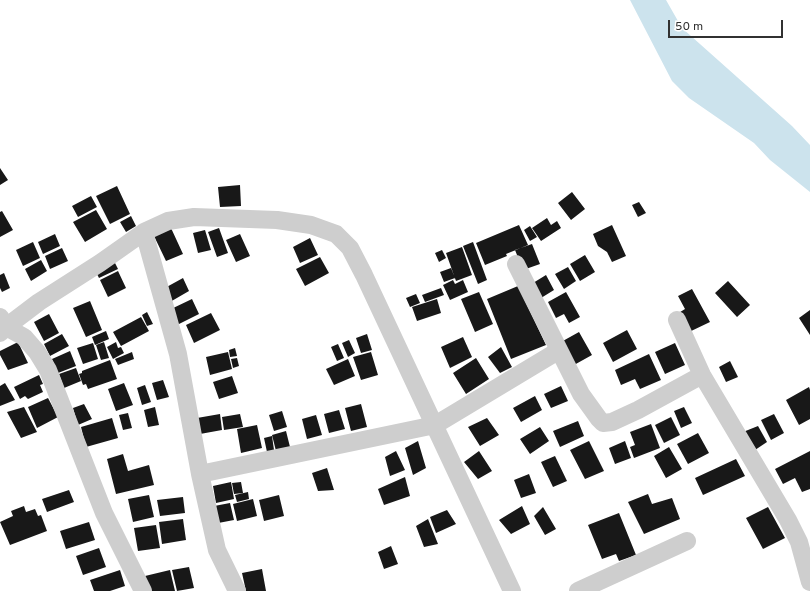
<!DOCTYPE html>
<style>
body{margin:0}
#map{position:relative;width:810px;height:591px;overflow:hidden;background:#fff;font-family:Overpass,sans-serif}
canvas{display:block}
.scale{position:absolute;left:668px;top:20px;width:115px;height:18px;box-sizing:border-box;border:2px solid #313131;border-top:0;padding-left:5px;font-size:12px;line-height:14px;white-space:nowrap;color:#313131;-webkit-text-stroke:3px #fff;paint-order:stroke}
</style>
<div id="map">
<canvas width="810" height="591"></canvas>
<div class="scale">50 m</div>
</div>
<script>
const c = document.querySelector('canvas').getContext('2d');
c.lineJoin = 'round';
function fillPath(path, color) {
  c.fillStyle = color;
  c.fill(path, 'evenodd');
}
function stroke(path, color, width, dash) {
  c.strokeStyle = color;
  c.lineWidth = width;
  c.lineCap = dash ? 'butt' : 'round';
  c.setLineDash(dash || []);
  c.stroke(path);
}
fillPath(new Path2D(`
 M630,0H666L682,28L792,126L810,145V192L770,160L754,143L689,98L672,81Z`), '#cce3ed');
fillPath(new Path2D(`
 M0,168L8,180L0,185Z
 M240,185L241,206L220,207L218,187Z
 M117,186L130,214L110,224L96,196Z
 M572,192L585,209L571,220L558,203Z
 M91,196L97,207L78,217L72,206Z
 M639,202L646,213L638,217L632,205Z
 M96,210L107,229L85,242L73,222Z
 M2,211L13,230L0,237V212Z
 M131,216L136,226L126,232L120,222Z
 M547,218L551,225L557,221L561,228L541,241L532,228Z
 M519,225L528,245L506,254L507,256L485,265L476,243Z
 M612,225L626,256L612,262L607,252L598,246L593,234Z
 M530,226L537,237L530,241L524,230Z
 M171,228L183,254L166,261L154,236Z
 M219,228L228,253L217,257L208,232Z
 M205,230L211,250L198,253L193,233Z
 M55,234L60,246L43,254L38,242Z
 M240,234L250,256L236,262L226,240Z
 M310,238L318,255L300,263L293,247Z
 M33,242L40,258L23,266L16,250Z
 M473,242L487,280L478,284L463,246Z
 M532,244L540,264L523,270L515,250Z
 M462,247L472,275L456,281L446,253Z
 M62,248L68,261L50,269L45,256Z
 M442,250L446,258L439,262L435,253Z
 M585,255L595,272L580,281L570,264Z
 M320,257L329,273L305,286L296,269Z
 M41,260L47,271L31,281L25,269Z
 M114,261L118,269L99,278L95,270Z
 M568,267L576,281L564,289L555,274Z
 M451,268L455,278L444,282L440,272Z
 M118,271L126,288L108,297L100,280Z
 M4,273L10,288L2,292L0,288V275Z
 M546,275L554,290L541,298L533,283Z
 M183,278L189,291L170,302L163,289Z
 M453,280L455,284L463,280L468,292L450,300L443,285Z
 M728,281L750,305L737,317L715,293Z
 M518,286L546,345L511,359L487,299Z
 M441,288L444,295L425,302L422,295Z
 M692,289L710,322L687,333L677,314L685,309L678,296Z
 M479,292L493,324L475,332L461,299Z
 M566,292L580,317L569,323L564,314L556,318L548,302Z
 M416,294L420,303L410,307L406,298Z
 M192,299L199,314L177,325L169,310Z
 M437,299L441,313L417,321L412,307Z
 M90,301L102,330L86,337L73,308Z
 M810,310V335L799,318Z
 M147,312L153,324L147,326L142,315Z
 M211,313L220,330L194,343L186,325Z
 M49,314L59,333L44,341L34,322Z
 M141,317L149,331L121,346L113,332Z
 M627,330L637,349L613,362L603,343Z
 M106,331L109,339L95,345L92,337Z
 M579,332L592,355L574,365L561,342Z
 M62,334L69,346L50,356L44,344Z
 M367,334L372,350L361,353L356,338Z
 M463,337L472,357L450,368L441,347Z
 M349,340L355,353L348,357L342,343Z
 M18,342L28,363L8,370L0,355V351Z
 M104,342L109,358L101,360L96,345Z
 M116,342L118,348L121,347L124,353L113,359L107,347Z
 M93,343L98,359L83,364L77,348Z
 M675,343L685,365L665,374L655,352Z
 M338,344L344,358L337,361L331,347Z
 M501,347L512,367L500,373L488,357Z
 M235,348L237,356L230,357L229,350Z
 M70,351L76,366L58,373L52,359Z
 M132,352L134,359L118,365L115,359Z
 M228,352L232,369L210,375L206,357Z
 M371,352L378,375L361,380L353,357Z
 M649,354L661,380L640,389L635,379L621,385L615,370Z
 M237,358L239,366L233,368L231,359Z
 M476,358L489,379L466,394L453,373Z
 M348,359L355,376L334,385L326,369Z
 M110,360L117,379L88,389L86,384L83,385L79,374L82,373V371Z
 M730,361L738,377L726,382L719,367Z
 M76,368L81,381L64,388L59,374Z
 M39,375L43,384L40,385L43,392L28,399L25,396L20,399L14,387Z
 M232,376L238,393L219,399L213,382Z
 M163,380L169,397L157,400L152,383Z
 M5,383L15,400L0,406V386Z
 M124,383L133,405L116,411L108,389Z
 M145,385L151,402L142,405L137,388Z
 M561,386L568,401L551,408L544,394Z
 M809,387L810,390V419L799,425L786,400Z
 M535,396L542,410L521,422L513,408Z
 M48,398L58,417L37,428L28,407Z
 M84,404L92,419L78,425L73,408Z
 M361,404L367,427L351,431L345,408Z
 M24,407L37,432L21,438L7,412Z
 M155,407L159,425L148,427L144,410Z
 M684,407L692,423L681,428L674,411Z
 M339,410L345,429L329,433L324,414Z
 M282,411L287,427L274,431L269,415Z
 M128,413L132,428L123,430L119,415Z
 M220,414L222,430L200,434L197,418Z
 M240,414L243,427L224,430L222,417Z
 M774,414L784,433L771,440L761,420Z
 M316,415L322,435L307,439L302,419Z
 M671,417L680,435L664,443L655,425Z
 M112,418L118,438L86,447L81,427Z
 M487,418L499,435L480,446L468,427Z
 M578,421L584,436L560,447L553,431Z
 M651,424L660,448L634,458L630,447L635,445L630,432Z
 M257,425L262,448L241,453L237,429Z
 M758,426L767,442L755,450L743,432Z
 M540,427L549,441L530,454L520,439Z
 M286,431L290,447L276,451L272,435Z
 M698,433L709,453L688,464L677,444Z
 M272,436L274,450L267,452L264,438Z
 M418,441L426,468L413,475L405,448Z
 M589,441L604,471L585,479L570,450Z
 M625,441L631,458L615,464L609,448Z
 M669,447L682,469L666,478L654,456Z
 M396,451L405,470L390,476L385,457Z
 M479,451L492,471L478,479L464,462Z
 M810,451V489L802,492L795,478L783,484L775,469Z
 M123,454L128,471L149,465L154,485L116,494L107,459Z
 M555,456L567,481L553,487L541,462Z
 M736,459L745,476L703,495L695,478Z
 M327,468L334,490L318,491L312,473Z
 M529,474L536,493L521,498L514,480Z
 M405,477L410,496L384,505L378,489Z
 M231,482L234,499L216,503L213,486Z
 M241,482L243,493L234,494L232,483Z
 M69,490L74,502L47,512L42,499Z
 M248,492L249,499L237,502L235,495Z
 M648,494L652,504L672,498L680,519L644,534L628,502Z
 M149,495L154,517L133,522L128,499Z
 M279,495L284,516L264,521L259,500Z
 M183,497L185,513L160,516L157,500Z
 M253,499L257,516L237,521L233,504Z
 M230,503L234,520L213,524L209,507Z
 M24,506L26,512L35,509L38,516L41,515L47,531L10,545L0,522L13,516L11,511Z
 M522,506L530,524L511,534L499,520Z
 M543,507L556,529L545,535L534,516Z
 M768,507L785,538L763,549L746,518Z
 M447,510L456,524L436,533L430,517Z
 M619,513L636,555L619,561L616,554L602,559L588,525Z
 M183,519L186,540L162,544L159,522Z
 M428,519L438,544L424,547L416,526Z
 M89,522L95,540L66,549L60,531Z
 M156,525L160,548L138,551L134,528Z
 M391,546L398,564L384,569L378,552Z
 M99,548L106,567L83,575L76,556Z
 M189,567L194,588L177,591L172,570Z
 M262,569L266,591H246L242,573Z
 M120,570L125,586L110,591H94L90,580Z
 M170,570L175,591H149L145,576Z`), '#181818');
stroke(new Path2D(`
 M144,232L178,354L200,474L217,550L237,591
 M516,264L581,394L599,419L603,423L612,422L638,410L702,375
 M0,317L6,327L39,302L100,263L144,232L168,221L194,217L277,220L311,225L336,234L350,248L364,275L512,591
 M677,320L702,375L788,520L799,542L810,582
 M0,333L6,327L24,337L37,352L48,370L104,513L143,591
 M200,474L435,425L558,351
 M578,591L687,541`), '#cecece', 18);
</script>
